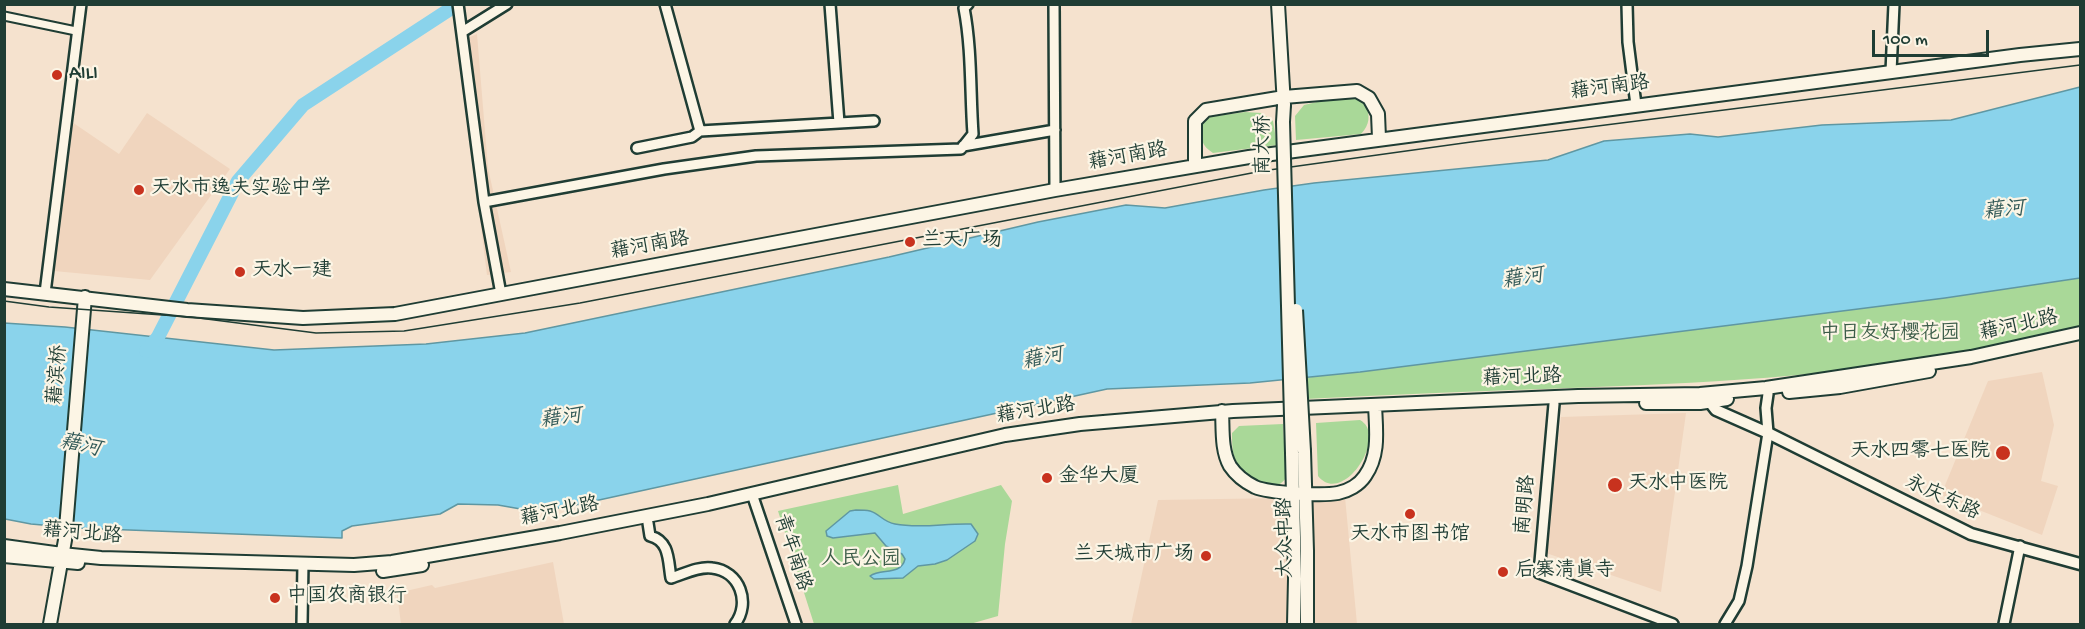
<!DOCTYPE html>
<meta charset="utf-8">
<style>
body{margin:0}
#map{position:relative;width:2085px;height:629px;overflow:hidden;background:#f5e2ce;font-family:"Gochi Hand",sans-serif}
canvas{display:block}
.frame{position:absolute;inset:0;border:6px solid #1f3d34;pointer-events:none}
.scale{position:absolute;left:1872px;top:30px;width:117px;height:27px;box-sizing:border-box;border:3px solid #1f3d34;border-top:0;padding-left:8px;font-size:18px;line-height:21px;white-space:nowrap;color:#1f3d34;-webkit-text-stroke:4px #fcf5e5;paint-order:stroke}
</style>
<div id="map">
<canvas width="2085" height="629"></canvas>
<div class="frame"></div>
<div class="scale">100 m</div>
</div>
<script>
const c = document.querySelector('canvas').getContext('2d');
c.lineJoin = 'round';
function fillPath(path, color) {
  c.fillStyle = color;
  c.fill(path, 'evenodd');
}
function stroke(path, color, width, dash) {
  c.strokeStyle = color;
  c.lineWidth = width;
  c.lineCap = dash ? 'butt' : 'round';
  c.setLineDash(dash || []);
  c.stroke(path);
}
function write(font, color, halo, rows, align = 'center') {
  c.font = font + ' "Gochi Hand","LXGW WenKai TC",sans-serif';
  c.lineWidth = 4.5;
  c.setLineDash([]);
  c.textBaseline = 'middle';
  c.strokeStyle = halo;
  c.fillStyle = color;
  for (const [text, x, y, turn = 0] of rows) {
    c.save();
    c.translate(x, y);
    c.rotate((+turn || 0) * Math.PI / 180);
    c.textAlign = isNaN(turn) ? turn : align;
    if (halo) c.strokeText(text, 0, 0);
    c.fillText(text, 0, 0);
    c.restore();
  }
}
fillPath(new Path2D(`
 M477,34L488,168L511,272L487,275L458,42Z
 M147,113L230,169L150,280L54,271L69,120L119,154Z
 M2042,372L2054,425L2041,481L2058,486L2042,535L1941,495L1988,381Z
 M1686,413L1661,592L1546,553L1561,417Z
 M1345,497L1357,624H1131L1158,500Z
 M553,562L564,624H401L397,593L432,585L435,588Z`), '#f0d5be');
fillPath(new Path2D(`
 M1356,98L1366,105C1370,117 1370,124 1361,134L1296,140L1295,116L1304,105L1321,101Z
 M1245,112L1262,113L1273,121L1277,145L1213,153C1202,146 1200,139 1201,126L1210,117Z
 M2080,278V327C2019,342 1956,355 1894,364C1759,383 1622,386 1487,391C1426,393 1366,396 1305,399L1304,378L1945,298Z
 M1360,420C1389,436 1343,507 1318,476L1316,423Z
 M1283,424L1286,478C1272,498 1244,478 1236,461C1232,454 1232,441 1232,433L1239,426Z
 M898,485L903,514L1001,485L1012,501L1005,544L998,616L970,624H814L778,511Z`), '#a9d898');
const water = new Path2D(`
 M2080,87V278L1945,298L1360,372L1250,383L1107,389L567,507L532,511L498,505L458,504L440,514L352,526L342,531V538L76,528L31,524L5,519L4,323L65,327L274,350L426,344L525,333L889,257L1038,222L1126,205L1165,208L1264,190L1314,183L1548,160L1604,141L1690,134L1718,137L1822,125L1951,120Z
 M856,510C861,510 866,510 870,511C880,514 883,522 895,524C921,529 945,523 971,524L978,534L975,541L947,560L935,564L918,566L903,578L874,579L870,576C881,568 901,576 905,559L902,554L886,546L875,533L833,538L827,536L826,531L850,511Z`);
fillPath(water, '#8ad3eb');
stroke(water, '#5f97a2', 1.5);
stroke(new Path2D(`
 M146,351L158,337L238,181L303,105L458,4`), '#8ad3eb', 14);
const pedestrian = new Path2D(`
 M4,16L76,31`);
const minor = new Path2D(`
 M458,4L484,202L501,294
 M665,4L700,131
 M830,4L839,123
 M1054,4L1055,190
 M1627,4L1628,42L1636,105
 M462,32L507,4
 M1891,72L1894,4
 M963,146L1055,130
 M637,148L692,137L700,131L874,121
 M484,202L664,169L756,156L961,149L973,134C970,92 972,50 964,8L968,4
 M45,293L81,4
 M1554,404L1539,573L1673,624
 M752,494L796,624
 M648,523L650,536C670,541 668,561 671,578C684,574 699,566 712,568C740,571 751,603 735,624
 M302,624L303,563
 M1725,624L1739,601L1747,566L1768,433L1766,408L1768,394L1766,388
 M2004,624L2020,546`);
const tertiary = new Path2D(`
 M1707,396L1709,401L1716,410L1768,433L1971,534L2080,564`);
const secondary = new Path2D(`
 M1278,4L1284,105
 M1195,166V121L1206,110L1284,97L1357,91L1369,98L1378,114L1379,138
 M4,289L187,310L303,318L395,314L1055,190L1249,157L2020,55L2080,49
 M1789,392L1840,387L1929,371
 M1646,403H1700L1727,399
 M1222,411C1223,429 1221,450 1230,466C1236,475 1245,482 1255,487C1269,493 1322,496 1338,493C1348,491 1359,485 1365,476C1380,455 1376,430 1375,405
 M1304,451L1307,551V624
 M1292,453L1295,579L1294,624
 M4,546L62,554L101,558L354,565L392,562L560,533L708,504L1005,435L1080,424L1233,411L1578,396L1700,394L1766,388L1971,357L2080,333
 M4,556L78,563
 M383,571L422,565
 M50,624L65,540L85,297`);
stroke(pedestrian, '#1f3d34', 11);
stroke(minor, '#1f3d34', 14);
stroke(tertiary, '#1f3d34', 15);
stroke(secondary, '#1f3d34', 16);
stroke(pedestrian, '#fcf5e5', 7);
stroke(minor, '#fcf5e5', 9);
stroke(tertiary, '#fcf5e5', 10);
stroke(secondary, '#fcf5e5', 12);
stroke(new Path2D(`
 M4,301L49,307L191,317L316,333L404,331L580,303L1262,171L1471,142L2080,65`), '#1f3d34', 1.5);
const secondaryBridge = new Path2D(`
 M1284,105L1283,122L1292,453
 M1296,310L1304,451`);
stroke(secondaryBridge, '#1f3d34', 16, []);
stroke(secondaryBridge, '#fcf5e5', 12);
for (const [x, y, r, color] of [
 [57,75,6,"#c8321e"],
 [139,190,6,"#c8321e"],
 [910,242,6,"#c8321e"],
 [240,272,6,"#c8321e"],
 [2003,453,8,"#c8321e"],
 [1047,478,6,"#c8321e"],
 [1615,485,8,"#c8321e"],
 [1410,514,6,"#c8321e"],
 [1206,556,6,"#c8321e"],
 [1503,572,6,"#c8321e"],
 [275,598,6,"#c8321e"]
]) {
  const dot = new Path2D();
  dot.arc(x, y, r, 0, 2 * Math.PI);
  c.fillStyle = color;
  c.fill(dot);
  stroke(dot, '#fcf5e5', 2);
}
write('20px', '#1f3d34', '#fcf5e5', [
 ["AILI",69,75],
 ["天水市逸夫实验中学",151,190],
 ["兰天广场",922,242],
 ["天水一建",252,272],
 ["天水四零七医院",1990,453,"right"],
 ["金华大厦",1059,478],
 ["天水中医院",1628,485],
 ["天水市图书馆",1410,536,"center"],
 ["兰天城市广场",1194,556,"right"],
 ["后寨清真寺",1515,572],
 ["中国农商银行",287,598]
], 'left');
write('20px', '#1f3d34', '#fcf5e5', [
 ["藉河南路",1610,89,-7],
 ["南大桥",1265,145,-90],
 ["藉河南路",1128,158,-10],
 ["藉河南路",650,247,-10],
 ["藉河北路",2019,327,-12],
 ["藉滨桥",59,375,-85],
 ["藉河北路",1522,379,-2],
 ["藉河北路",1036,412,-9],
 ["永庆东路",1942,499,25],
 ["南明路",1527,505,-85],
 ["藉河北路",560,513,-11],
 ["藉河北路",82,535,5],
 ["大众中路",1287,538,-91],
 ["青年南路",791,553,72]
]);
write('20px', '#3b5c48', '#fcf5e5', [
 ["中日友好樱花园",1890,335],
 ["人民公园",861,561]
]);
write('italic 21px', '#345b59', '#fcf5e5', [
 ["藉河",2004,212,-5],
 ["藉河",1523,280,-9],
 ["藉河",1043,360,-11],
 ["藉河",561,420,-7],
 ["藉河",80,447,13]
]);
</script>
